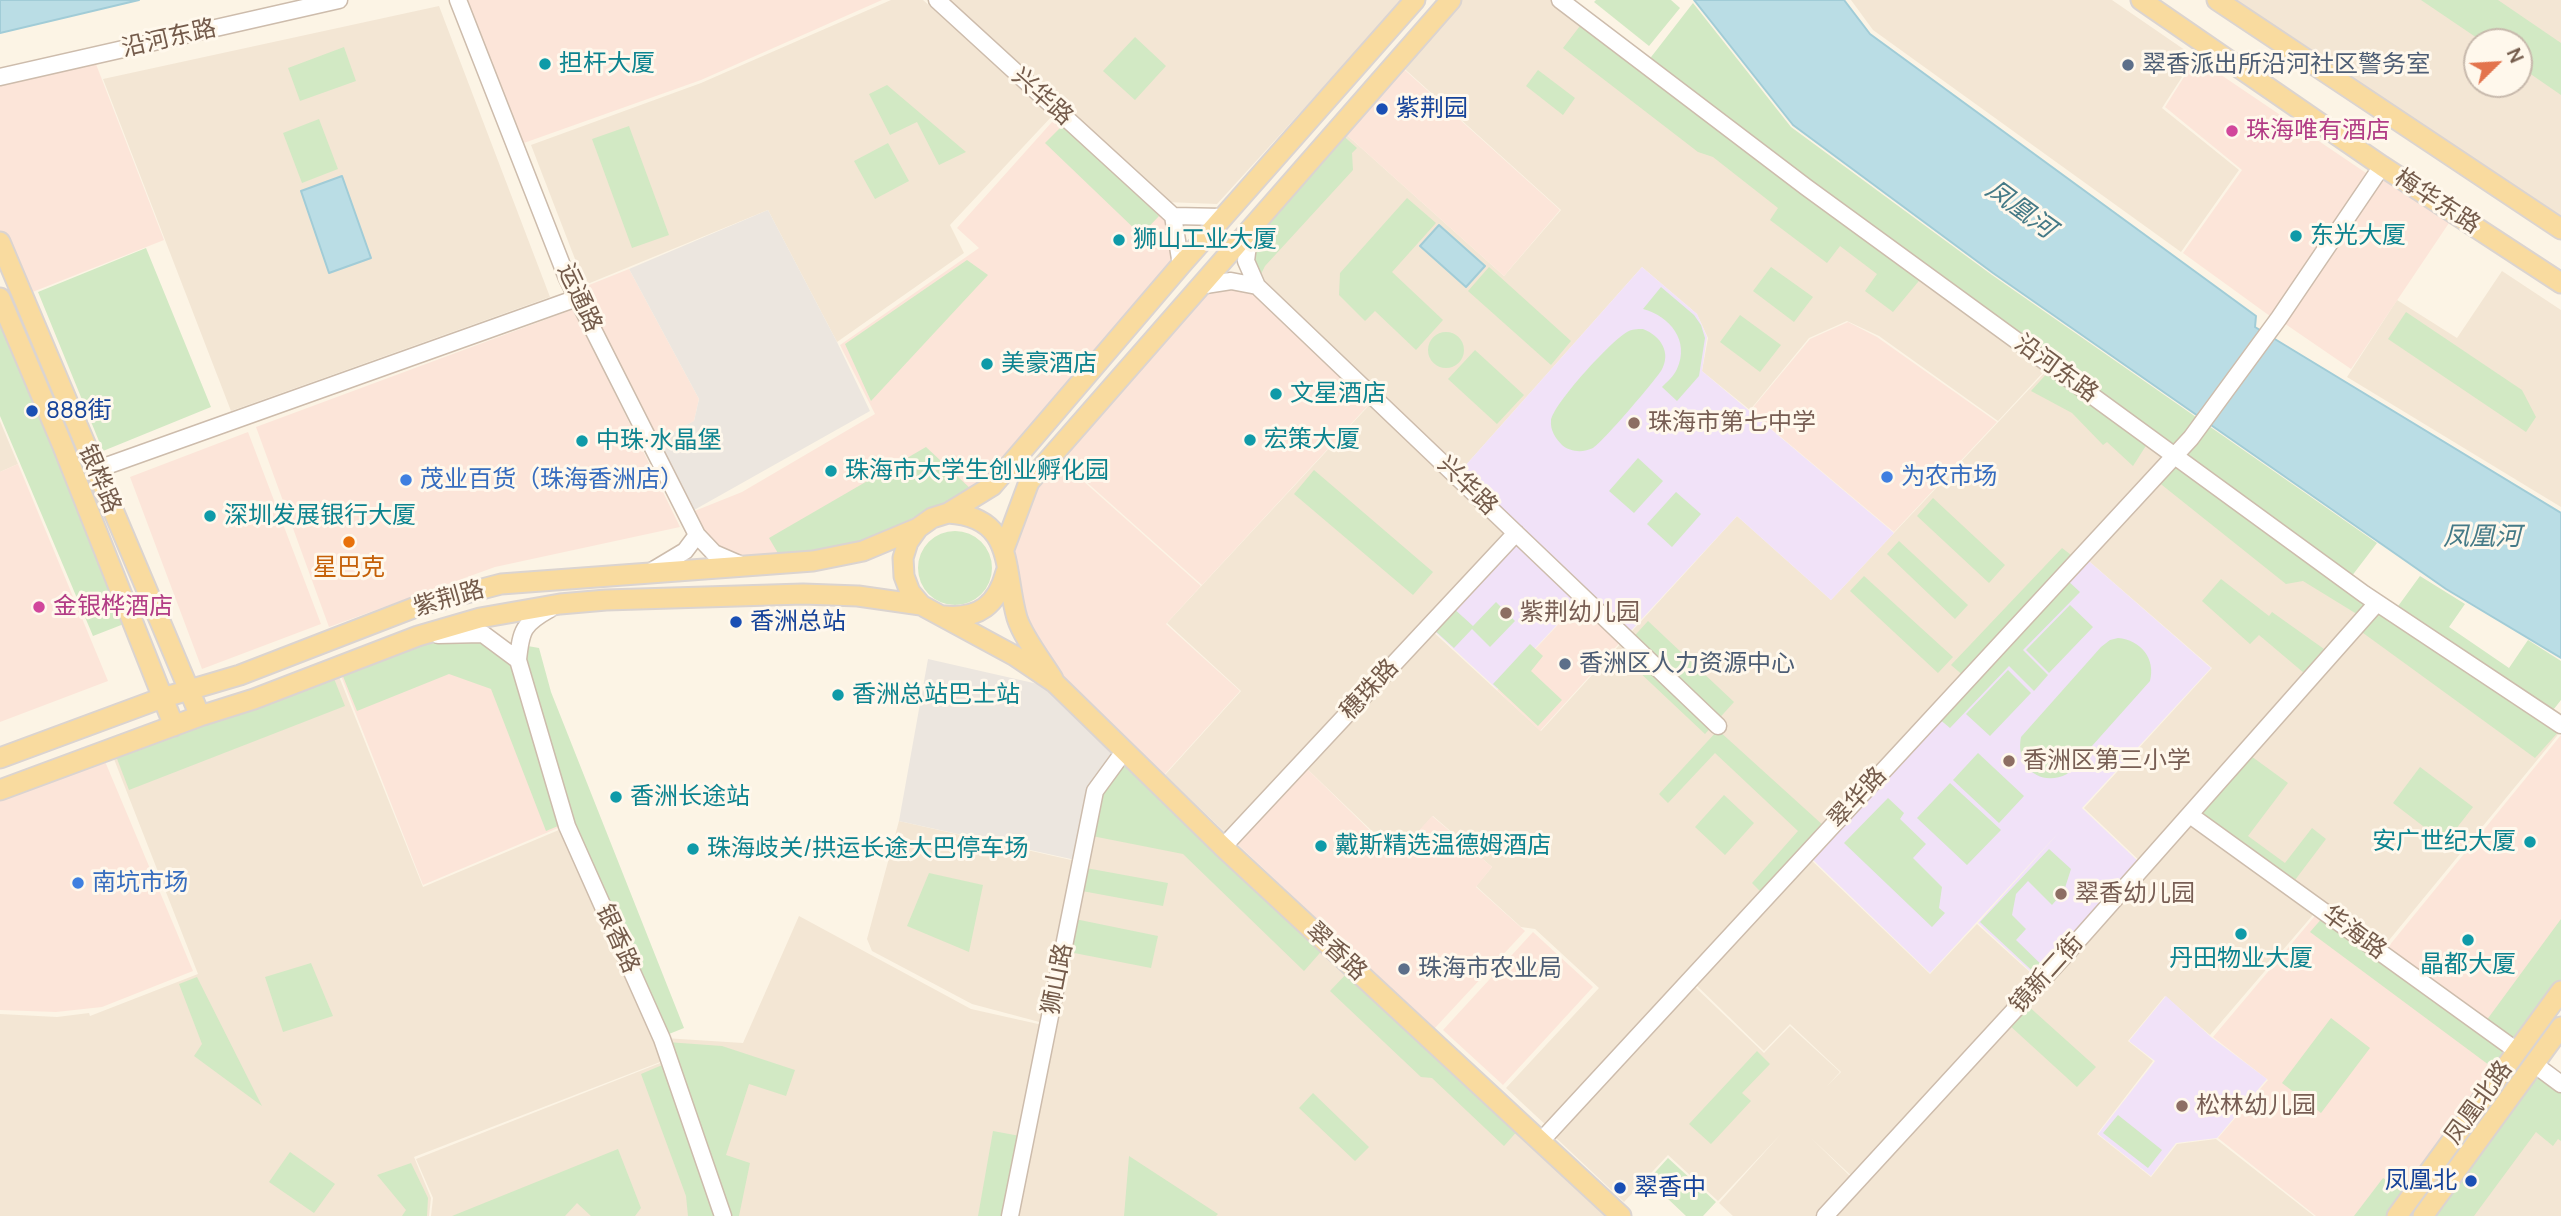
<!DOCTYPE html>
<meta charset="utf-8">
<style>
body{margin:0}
#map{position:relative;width:2561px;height:1216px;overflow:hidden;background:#fcf4e5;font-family:Manrope,sans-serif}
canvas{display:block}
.north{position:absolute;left:2463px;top:28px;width:70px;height:70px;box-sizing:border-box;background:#fff8ec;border:2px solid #c7b9ac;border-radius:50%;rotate:66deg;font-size:19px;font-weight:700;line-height:28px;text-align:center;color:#745b4b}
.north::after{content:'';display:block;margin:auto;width:24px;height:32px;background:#e3744d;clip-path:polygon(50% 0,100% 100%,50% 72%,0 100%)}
</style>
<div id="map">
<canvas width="2561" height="1216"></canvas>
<div class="north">N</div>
</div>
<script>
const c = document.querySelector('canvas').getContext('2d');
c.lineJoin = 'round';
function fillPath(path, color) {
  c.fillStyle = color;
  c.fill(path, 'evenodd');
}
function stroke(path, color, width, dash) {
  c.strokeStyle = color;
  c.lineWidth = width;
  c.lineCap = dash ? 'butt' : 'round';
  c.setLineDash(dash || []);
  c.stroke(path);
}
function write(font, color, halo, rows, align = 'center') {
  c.font = font + ' Manrope,"Noto Sans SC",sans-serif';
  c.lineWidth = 6;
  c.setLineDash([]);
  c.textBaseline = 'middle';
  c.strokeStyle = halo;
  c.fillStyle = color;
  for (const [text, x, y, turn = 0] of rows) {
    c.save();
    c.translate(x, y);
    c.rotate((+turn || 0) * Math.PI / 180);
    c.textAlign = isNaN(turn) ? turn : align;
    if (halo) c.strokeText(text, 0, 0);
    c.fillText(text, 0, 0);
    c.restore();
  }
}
fillPath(new Path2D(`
 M891,0H923L1053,115L950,225L964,253L837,342L768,210L585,285L531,145L701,83Z
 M944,0H1403L1217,204L1165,202Z
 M1452,0H1558L2049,366L1998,421L1879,336L1847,321L1809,338L1750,410L1702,371L1708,338L1697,314L1642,267L1457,475L1258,285L1251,228L1339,128L1504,276L1561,210L1397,62Z
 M1851,0H2112L2195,57L2162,108L2239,170L2181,252L1873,30Z
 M2223,0H2561V217ZM2477,42H2519V84H2477Z
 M439,6L550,297L231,411L103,79Z
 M2502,271L2561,310V507L2347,377L2397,300L2457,338Z
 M2050,367L2173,456L1548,1127L1506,1088L1599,988L1535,929L1521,927L1476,886L1492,867L1433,816L1397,855L1302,764L1429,628L1541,731L1737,516L1831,600Z
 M1374,400L1515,534L1230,837L1165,775L1241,691L1167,623Z
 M0,421L18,464L0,472Z
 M2174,457L2376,604L2144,865L2084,808L2212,668L2083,556Z
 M2377,605L2561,731L2381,950L2190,815Z
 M336,669L423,887L566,827L668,1059L414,1157L431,1198L429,1216H0V1014L57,1017L89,1013L90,1016L198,974L112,754Z
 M1125,752L1618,1216H1011L1097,792Z
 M2190,818L2318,909L2210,1035L2165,996L2128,1041L2153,1061L2097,1134L2151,1177L2177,1144L2216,1139L2314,1216H1827L1858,1182L1811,1138L1855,1181L1822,1216H1733L1719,1203L1781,1134L1718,1201L1668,1155L1624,1202L1554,1136L1692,984L1764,1053L1790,1026L1840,1072L1827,1086L1841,1072L1790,1024L1764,1051L1693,982L1808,857L1930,974L1977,924L2043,984L2117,900L2125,906L2118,899Z
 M899,821L1080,862L1047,1024L972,1004L872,951L867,939Z
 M799,916L971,1009L1047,1026L1009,1216H724L664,1038L743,1043Z
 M668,1060L722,1216H431L433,1198L416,1159Z
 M2561,1087V1216H2428Z`), '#f3e6d4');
fillPath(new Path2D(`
 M464,0H882L701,80L521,144Z
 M2196,58L2372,177L2274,319L2183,253L2242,170L2165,107Z
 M94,59L164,240L25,295L0,235V80Z
 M1397,63L1560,210L1504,276L1339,128Z
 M1060,113L1173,216L1180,265L992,486L863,551L744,566L714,552L687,514L742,492L875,414L840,345L979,248L957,228Z
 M2382,167L2455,214L2351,369L2278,319Z
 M629,269L699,399L694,421L651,444L574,291Z
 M1200,287H1256L1374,399L1202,585L1055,454Z
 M574,309L680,527L495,567L329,627L256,427Z
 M1848,322L1877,337L1997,422L1894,532L1750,411L1810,339Z
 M248,432L321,624L202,669L130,477Z
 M1054,455L1201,586L1166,624L1240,691L1164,775L1044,662L1019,621L1006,549L1030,482Z
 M18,464L108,681L0,722V472Z
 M1582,599L1624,638L1540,731L1497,690Z
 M482,636L565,825L423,885L338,668Z
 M2561,735V990L2518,1049L2384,952Z
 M104,759L193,971L102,1007L56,1012L0,1010V796Z
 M1302,764L1396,856L1432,816L1492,867L1476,887L1525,931L1434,1029L1232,839Z
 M2320,910L2516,1052L2399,1216H2316L2218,1138L2268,1080L2213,1037Z
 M1533,932L1593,987L1503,1085L1443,1030Z`), '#fce5d9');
fillPath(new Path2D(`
 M768,210L837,342L870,411L687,514L651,444L694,421L699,399L629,269Z
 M928,659L1051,687L1124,750L1080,861L899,821Z`), '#ece6df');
fillPath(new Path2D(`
 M1642,267L1697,314L1707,337L1702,371L1894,533L1831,600L1737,516L1626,636L1457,475Z
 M1516,536L1582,598L1497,689L1430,627Z
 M2083,556L2211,668L2082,808L2143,866L2043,983L1978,923L2061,830L1930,973L1808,855Z
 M2166,996L2211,1037L2267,1079L2217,1138L2176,1143L2151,1176L2098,1134L2155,1061L2129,1041Z`), '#f1e2f8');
fillPath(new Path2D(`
 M1596,0H1671L1680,8L1649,46L1594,2Z
 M2421,0H2498L2561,43V95L2519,66V42H2483Z
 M1693,3L1791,127L1992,275L2377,543L2348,581L1648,61Z
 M1583,22L1923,276L1893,312L1865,291L1877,274L1840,246L1827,263L1770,220L1778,208L1713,157L1698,152L1563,48Z
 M1135,37L1166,66L1135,100L1103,71Z
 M344,47L356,81L300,101L288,68Z
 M1538,70L1575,98L1563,115L1526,86Z
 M887,85L966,152L939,165L917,122L890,135L869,94Z
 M319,119L338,169L302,183L283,133Z
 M1064,124L1159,216L1141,235L1045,143Z
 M629,126L669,235L632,248L592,139Z
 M1339,132L1357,148L1352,153L1353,170L1265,266L1258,280L1250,260L1254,228Z
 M888,143L909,181L875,199L854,161Z
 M1407,198L1436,223L1392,272L1443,320L1416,350L1375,311L1365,321L1339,295L1340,273Z
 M146,248L211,407L103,451L38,292Z
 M967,260L988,275L871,401L845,344Z
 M1489,267L1571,341L1551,365L1468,291Z
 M1771,267L1813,297L1794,322L1753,291Z
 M1661,287L1694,315L1701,325L1705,338L1699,376L1677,401L1662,387C1667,382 1674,376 1677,369C1690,341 1670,316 1643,309Z
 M0,301L129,622L93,636L0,416Z
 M2406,312L2522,390L2536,417L2526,432L2388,339Z
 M1740,315L1781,345L1760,372L1720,342Z
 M1643,329C1661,336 1672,353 1661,371C1652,384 1603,442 1593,448C1583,453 1570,452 1562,445C1556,439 1550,430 1551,421C1552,405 1612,340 1627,332C1632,329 1637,329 1643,329Z
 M1428 350a18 18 0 1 1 36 0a18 18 0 1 1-36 0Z
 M1475,350L1524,395L1497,424L1448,379Z
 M2050,370L2149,441L2133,466L2107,442L2103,445L2072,413L2031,391Z
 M926,447L972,490L860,543L779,555L769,538Z
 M1638,458L1663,481L1634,513L1609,491Z
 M2175,462L2371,605L2360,616L2303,581L2286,584L2157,481Z
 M1314,470L1433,572L1413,595L1294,494Z
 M1676,492L1701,514L1672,547L1647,524Z
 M1933,498L2005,565L1989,583L1917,516Z
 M918 568a37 37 0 1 1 74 0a37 37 0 1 1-74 0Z
 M1899,541L1968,605L1955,619L1887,554Z
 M2062,548L2075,558L1965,677L1951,665Z
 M1864,576L1953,657L1938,673L1850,591Z
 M2420,576L2465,604L2449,627L2509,668L2528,640L2561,661V700L2550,714L2396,609Z
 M2221,579L2269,616L2272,612L2324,649L2304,673L2259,635L2250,644L2202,601Z
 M2067,580L2080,592L2023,650L2048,675L2034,691L2009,666L1950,728L1938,718Z
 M1496,602L1515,621L1490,647L1472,629L1454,648L1432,628L1452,607L1473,626Z
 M2070,605L2093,627L2049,673L2026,650Z
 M2377,609L2561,729L2535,758L2359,630Z
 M1648,621L1734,702L1705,734L1619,653Z
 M481,638L515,663L563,824L546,831L491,689L449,674L357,711L340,669L419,640Z
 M2118,638C2141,640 2156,659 2150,681L2067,774C2040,788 2015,766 2021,737L2101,647L2110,640Z
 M1530,644L1543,656L1531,671L1562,700L1538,726L1493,684Z
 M522,645L539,648L551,692L684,1028L664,1036L570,825L521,660Z
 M2008,670L2031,693L1990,736L1966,714Z
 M333,676L345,706L129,790L116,756Z
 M1718,730L1825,827L1763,894L1752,883L1798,831L1715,753L1668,803L1659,794Z
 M1978,753L2024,796L1999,823L1953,780Z
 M2251,756L2288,783L2248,836L2285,863L2312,828L2326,839L2292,884L2198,816Z
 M1127,757L1326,946L1304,971L1183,854L1092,836L1101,794Z
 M2420,767L2473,807L2445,843L2393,803Z
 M1950,783L2001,830L1967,865L1917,818Z
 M1724,795L1754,823L1725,855L1695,827Z
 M1888,798L1904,813L1900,819L1926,844L1913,858L1942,887L1939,908L1945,913L1932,927L1844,843Z
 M2049,849L2071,869L2064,891L2052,905L2028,881L2016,894L2012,915L2026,929L2016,940L2048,971L2041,979L1980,922Z
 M1086,868L1168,883L1163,906L1082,891Z
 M929,873L983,885L969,952L907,926Z
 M2324,916L2512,1052L2497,1071L2310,932Z
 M1075,919L1158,936L1151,968L1069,952Z
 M2561,919V986L2518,1045L2486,1021Z
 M311,963L333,1016L283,1032L265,977Z
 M1350,970L1520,1128L1504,1146L1432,1078L1421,1077L1330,991Z
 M197,977L262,1106L194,1056L202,1044L179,984Z
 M2026,1004L2096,1067L2077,1087L2008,1024Z
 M2331,1018L2370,1048L2321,1113L2282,1083Z
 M667,1042L722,1046L795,1070L786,1096L749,1084L726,1155L750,1163L739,1216H728Z
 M1757,1051L1770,1064L1742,1093L1751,1101L1711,1144L1689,1124Z
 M667,1063L720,1216H688L686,1196L641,1074Z
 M2536,1071L2561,1090V1141L2558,1139L2553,1146L2536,1132L2474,1216H2430Z
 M1313,1093L1369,1147L1355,1161L1299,1108Z
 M2118,1115L2162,1150L2148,1168L2103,1133Z
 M993,1131L1020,1136L1005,1216H978Z
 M618,1149L641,1208L635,1216H591L577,1203L565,1216H452Z
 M290,1152L335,1184L314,1213L269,1182Z
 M1129,1156L1218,1214L1216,1216H1124Z
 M1668,1158L1716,1202L1703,1216H1686L1648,1180Z
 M411,1163L428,1198L427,1216H402L406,1210L377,1175Z
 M2383,1178L2410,1196L2396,1216H2354Z`), '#d2e9c4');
const water = new Path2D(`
 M0,0H139L0,33Z
 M1694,0H1844L1870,34L2256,316L2255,327L2561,513V658L2446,589L1993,273L1793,125Z
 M342,176L371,258L329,273L301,191Z
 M1439,225L1485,266L1466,287L1420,246Z`);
fillPath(water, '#badde5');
stroke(water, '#a1ccd7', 2);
const minor = new Path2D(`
 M458,0L567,278L697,535L714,553L744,566
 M937,0L1173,216L1181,265
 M1560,0L1806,187L2364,594L2561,725
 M0,77L339,0
 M1173,216L1223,217
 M1250,228L1246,261L1257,286
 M1199,286L1231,281L1257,286L1718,726
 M95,470L577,298
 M650,572L685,551L697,535
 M550,609C523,624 521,630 518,660L567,826L662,1039L723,1216
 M438,635L483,634L518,660
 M2190,815L2517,1051
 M1223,847L1516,533
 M2534,1064L2561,1084
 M1541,1141L2191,438L2279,318L2382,166
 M1010,1216L1095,791L1125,750
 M1825,1216L2066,954L2377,603`);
const major = new Path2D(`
 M1415,0L1181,265L992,486L948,513L932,518L918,528L908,542L903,558L904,576L910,592L921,605L1015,656L1055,683L1223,847L1621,1216
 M2141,0L2382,166L2561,283
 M2217,0L2561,229
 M0,242L200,716
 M0,298L62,444L174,726
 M948,513C1016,517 1003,570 1017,618C1023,637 1042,661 1053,679
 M1004,549L1029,482L1451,0
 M945,616C979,619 997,605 1006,572
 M0,758L162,698L240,675L421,605L501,584L813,561L863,551L918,528
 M0,790L200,716L254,699L418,636L480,618L560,604L606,600L803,594L858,596L921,605
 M2397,1216L2561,991
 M2423,1216L2561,1027`);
stroke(minor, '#cdbcac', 19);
stroke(major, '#dbd4d0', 23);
stroke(minor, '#fff', 16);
stroke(major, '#f9db9f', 19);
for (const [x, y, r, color] of [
 [545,64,7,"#0f9aa8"],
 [2128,65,7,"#5c6f8a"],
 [1382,109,7,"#1a4fb4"],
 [2232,131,7,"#d1479c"],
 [2296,236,7,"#0f9aa8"],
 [1119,240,7,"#0f9aa8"],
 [987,364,7,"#0f9aa8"],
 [1276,394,7,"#0f9aa8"],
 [32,411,7,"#1a4fb4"],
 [1634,423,7,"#8d6e63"],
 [1250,440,7,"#0f9aa8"],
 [582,441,7,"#0f9aa8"],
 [831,471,7,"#0f9aa8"],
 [1887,477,7,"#3f7fe0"],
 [406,480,7,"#3f7fe0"],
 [210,516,7,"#0f9aa8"],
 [349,542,7,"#e8710a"],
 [39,607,7,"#d1479c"],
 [1506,613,7,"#8d6e63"],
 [736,622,7,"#1a4fb4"],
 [1565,664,7,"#5c6f8a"],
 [838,695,7,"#0f9aa8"],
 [2009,761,7,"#8d6e63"],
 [616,797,7,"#0f9aa8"],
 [2530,842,7,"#0f9aa8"],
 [1321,846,7,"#0f9aa8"],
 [693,849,7,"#0f9aa8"],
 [78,883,7,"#3f7fe0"],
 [2061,894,7,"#8d6e63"],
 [2241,934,7,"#0f9aa8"],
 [2468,940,7,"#0f9aa8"],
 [1404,969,7,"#5c6f8a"],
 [2182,1106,7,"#8d6e63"],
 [2471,1181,7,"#1a4fb4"],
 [1620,1188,7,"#1a4fb4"]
]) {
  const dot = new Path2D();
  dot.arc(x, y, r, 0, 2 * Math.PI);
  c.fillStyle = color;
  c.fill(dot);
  stroke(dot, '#fff8ec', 2.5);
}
write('24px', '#745b4b', '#fff8ec', [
 ["沿河东路",169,39,-13],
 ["兴华路",1042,97,42],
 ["梅华东路",2437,202,33],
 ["运通路",579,298,65],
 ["沿河东路",2056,369,36],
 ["银桦路",99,479,67],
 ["兴华路",1467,486,44],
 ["紫荆路",449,599,-16],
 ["穗珠路",1370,690,-47],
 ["翠华路",1858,798,-47],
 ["华海路",2354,933,36],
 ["银香路",617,939,66],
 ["翠香路",1336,952,43],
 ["镜新二街",2047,974,-48],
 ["狮山路",1058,979,-79],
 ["凤凰北路",2479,1103,-54]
]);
write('24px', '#0d838f', '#fff8ec', [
 ["担杆大厦",559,64],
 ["东光大厦",2310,236],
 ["狮山工业大厦",1133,240],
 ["美豪酒店",1001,364],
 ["文星酒店",1290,394],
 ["宏策大厦",1264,440],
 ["中珠·水晶堡",596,441],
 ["珠海市大学生创业孵化园",845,471],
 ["深圳发展银行大厦",224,516],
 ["香洲总站巴士站",852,695],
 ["香洲长途站",630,797],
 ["安广世纪大厦",2516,842,"right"],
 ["戴斯精选温德姆酒店",1335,846],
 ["珠海歧关/拱运长途大巴停车场",707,849],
 ["丹田物业大厦",2241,959,"center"],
 ["晶都大厦",2468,965,"center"]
], 'left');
write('24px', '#4e5e75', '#fff8ec', [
 ["翠香派出所沿河社区警务室",2142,65],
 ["香洲区人力资源中心",1579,664],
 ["珠海市农业局",1418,969]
], 'left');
write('24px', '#164399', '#fff8ec', [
 ["紫荆园",1396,109],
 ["888街",46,411],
 ["香洲总站",750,622],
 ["凤凰北",2457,1181,"right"],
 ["翠香中",1634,1188]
], 'left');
write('24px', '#b23c85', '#fff8ec', [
 ["珠海唯有酒店",2246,131],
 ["金银桦酒店",53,607]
], 'left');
write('24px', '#785e54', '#fff8ec', [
 ["珠海市第七中学",1648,423],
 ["紫荆幼儿园",1520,613],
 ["香洲区第三小学",2023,761],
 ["翠香幼儿园",2075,894],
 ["松林幼儿园",2196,1106]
], 'left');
write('24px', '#366cbe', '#fff8ec', [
 ["为农市场",1901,477],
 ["茂业百货（珠海香洲店）",420,480],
 ["南坑市场",92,883]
], 'left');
write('24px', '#c56008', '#fff8ec', [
 ["星巴克",349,568]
]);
write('italic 26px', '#457a87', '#fff8ec', [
 ["凤凰河",2020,210,36],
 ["凤凰河",2482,538]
]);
</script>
